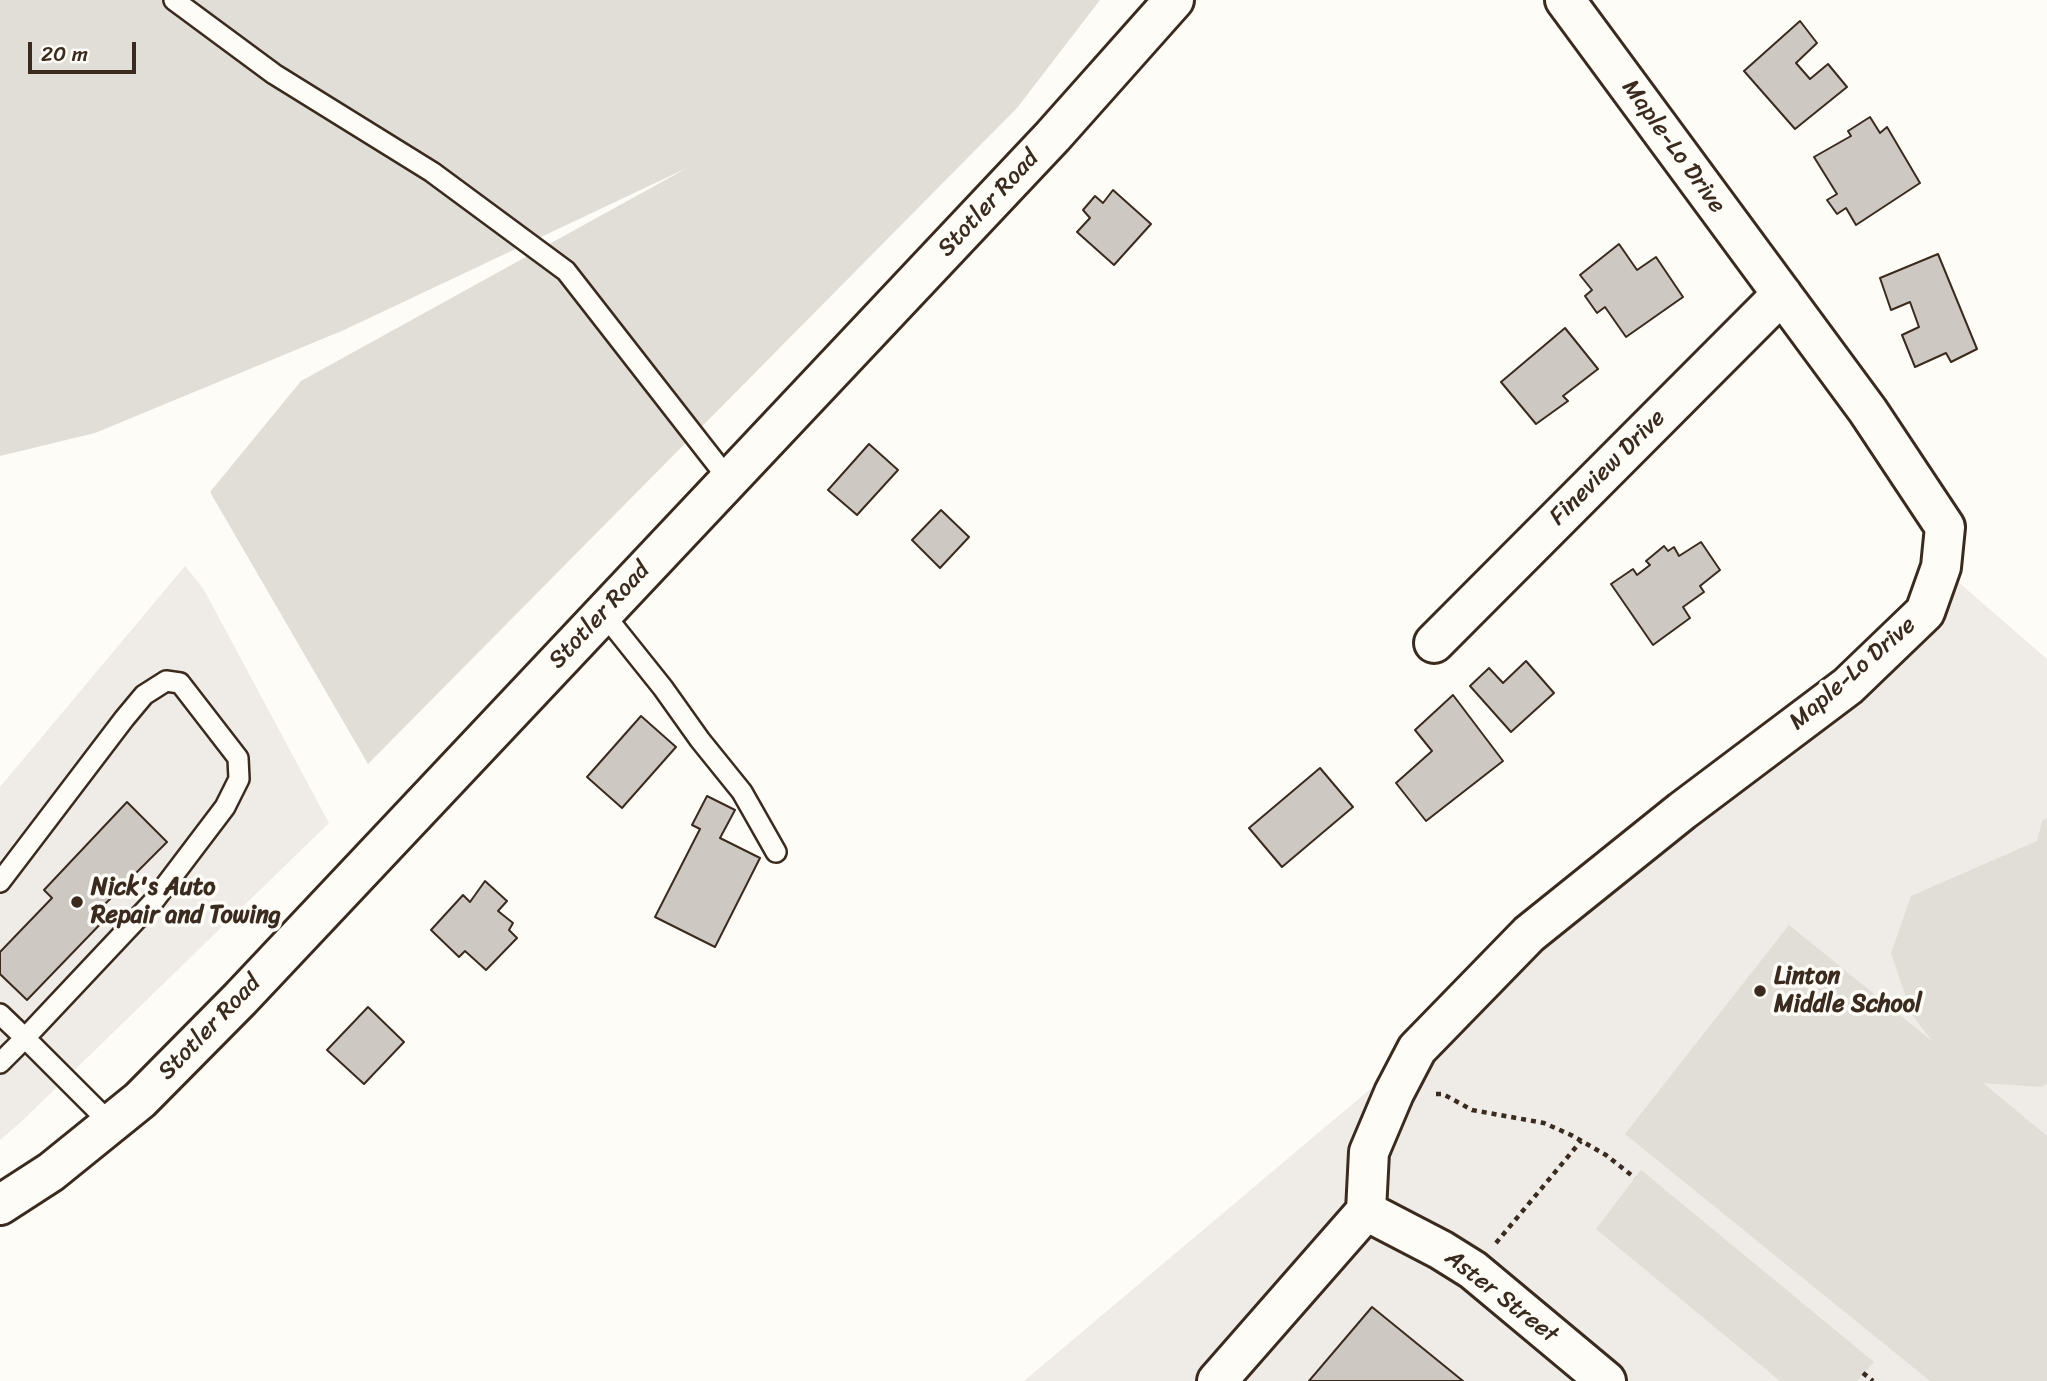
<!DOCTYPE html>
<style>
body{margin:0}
#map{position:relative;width:2047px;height:1381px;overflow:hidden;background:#fdfcf7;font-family:Sriracha,sans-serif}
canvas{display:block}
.scale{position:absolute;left:28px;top:42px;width:108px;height:32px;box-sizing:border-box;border:4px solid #3b2a1e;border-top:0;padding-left:9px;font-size:21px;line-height:24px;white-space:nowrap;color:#3b2a1e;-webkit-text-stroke:5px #fdfcf7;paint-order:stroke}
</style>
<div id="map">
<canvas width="2047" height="1381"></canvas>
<div class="scale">20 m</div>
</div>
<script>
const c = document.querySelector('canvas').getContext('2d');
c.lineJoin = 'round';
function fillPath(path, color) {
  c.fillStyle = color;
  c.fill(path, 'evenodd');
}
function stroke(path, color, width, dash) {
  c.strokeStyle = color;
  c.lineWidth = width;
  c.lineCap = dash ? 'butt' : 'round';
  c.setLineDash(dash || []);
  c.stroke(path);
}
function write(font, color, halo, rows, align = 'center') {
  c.font = font + ' Sriracha,sans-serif';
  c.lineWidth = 7;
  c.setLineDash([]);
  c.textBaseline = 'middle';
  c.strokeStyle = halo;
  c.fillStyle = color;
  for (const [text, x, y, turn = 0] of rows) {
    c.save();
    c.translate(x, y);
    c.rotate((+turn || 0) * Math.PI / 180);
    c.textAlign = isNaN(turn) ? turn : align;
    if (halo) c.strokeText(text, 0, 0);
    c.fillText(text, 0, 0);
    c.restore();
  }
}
fillPath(new Path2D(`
 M185,566L203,588L329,823L21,1122L0,1140V787Z
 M1941,567L2047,659V1381H1024L1848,686Z`), '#efece7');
fillPath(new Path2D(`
 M0,0H1100L1017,108L368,764L210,492L301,381L687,168L344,330L95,433L0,456Z
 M2047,818V1084L2041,1087L1983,1083L2047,1136V1381H1930L1625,1134L1789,925L1932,1041L1912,1015L1891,953L1911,896L2037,841L2042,821Z
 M1641,1170L1874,1362L1857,1381H1780L1596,1229Z`), '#e1ded7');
const building = new Path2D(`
 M1800,21L1817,43L1796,63L1810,79L1828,64L1847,87L1795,129L1744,71Z
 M1870,117L1880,133L1887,127L1920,183L1856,225L1846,208L1837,214L1827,200L1837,194L1814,157L1851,136L1848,131Z
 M1113,190L1151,224L1114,265L1077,232L1090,218L1083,210L1095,196L1103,203Z
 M1619,244L1637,270L1656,257L1683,297L1626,337L1605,307L1597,313L1585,296L1592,290L1580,275Z
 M1938,254L1977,349L1951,362L1946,353L1915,367L1902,335L1919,327L1910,302L1891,310L1880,278Z
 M1565,328L1598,369L1563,396L1568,401L1536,424L1501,382Z
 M869,444L898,470L857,515L828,490Z
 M941,510L969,537L940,568L912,540Z
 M1701,542L1720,570L1700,586L1704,592L1683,607L1690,618L1653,645L1611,584L1633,569L1637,575L1650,565L1646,561L1664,546L1668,551L1674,547L1679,556Z
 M1526,661L1554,693L1511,732L1470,686L1489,668L1503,683Z
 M1453,695L1503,761L1426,821L1396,783L1432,751L1415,730Z
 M641,716L676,747L622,808L587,777Z
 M1320,768L1353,807L1282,867L1249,828Z
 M707,796L735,810L720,838L760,858L715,947L655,917L700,829L692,825Z
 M127,802L167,842L103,906L110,914L27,1000L0,974V952L52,898L44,890Z
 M485,881L507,901L498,911L513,923L509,930L517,938L486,970L465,951L459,957L431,930L463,895L470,902Z
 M368,1007L404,1042L364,1084L327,1050Z
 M1372,1307L1463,1381H1309Z`);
fillPath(building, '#cdc8c2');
stroke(building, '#3b2a1e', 2);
const lane = new Path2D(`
 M174,0L274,74L432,172L566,271L729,480
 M603,613L663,688L700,740L742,792L776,852
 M0,882L124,719L144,695L166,681L180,683L238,758L239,779L225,807L153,902L25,1038L0,1014
 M0,1063L25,1038L111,1124`);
const street = new Path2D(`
 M1434,643L1782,294
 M1366,1211L1369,1152L1394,1093L1417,1049L1529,934L1682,811L1848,686L1925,612L1941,567L1945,527L1868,411L1565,0
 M1217,1381L1366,1211L1441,1250L1473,1270L1606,1381`);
const secondary = new Path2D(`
 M0,1205L51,1172L140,1100L240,999L1053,136L1174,0`);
stroke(lane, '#3b2a1e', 24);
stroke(street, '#3b2a1e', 44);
stroke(secondary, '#3b2a1e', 44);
stroke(new Path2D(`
 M1436,1094H1443L1472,1110L1544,1123L1571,1135L1606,1155L1635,1178
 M1496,1243L1581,1141
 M1863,1373L1873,1381`), '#3b2a1e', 4.5, [5, 5]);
stroke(lane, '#fdfcf7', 19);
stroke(street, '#fdfcf7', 38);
stroke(secondary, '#fdfcf7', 38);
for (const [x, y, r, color] of [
 [77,902,7,"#3b2a1e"],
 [1760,991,7,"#3b2a1e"]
]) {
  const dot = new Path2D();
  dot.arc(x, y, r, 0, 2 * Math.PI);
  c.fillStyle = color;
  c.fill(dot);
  stroke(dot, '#fdfcf7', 2.5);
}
write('24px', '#3b2a1e', '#fdfcf7', [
 ["Maple-Lo Drive",1673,147,54],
 ["Stotler Road",989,204,-47],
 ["Fineview Drive",1608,468,-45],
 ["Stotler Road",600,616,-47],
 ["Maple-Lo Drive",1853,674,-41],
 ["Stotler Road",210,1028,-46],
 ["Aster Street",1501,1297,38]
]);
write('bold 24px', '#3b2a1e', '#fdfcf7', [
 ["Nick's Auto",91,888],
 ["Repair and Towing",91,916],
 ["Linton",1774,977],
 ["Middle School",1774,1005]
], 'left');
</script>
